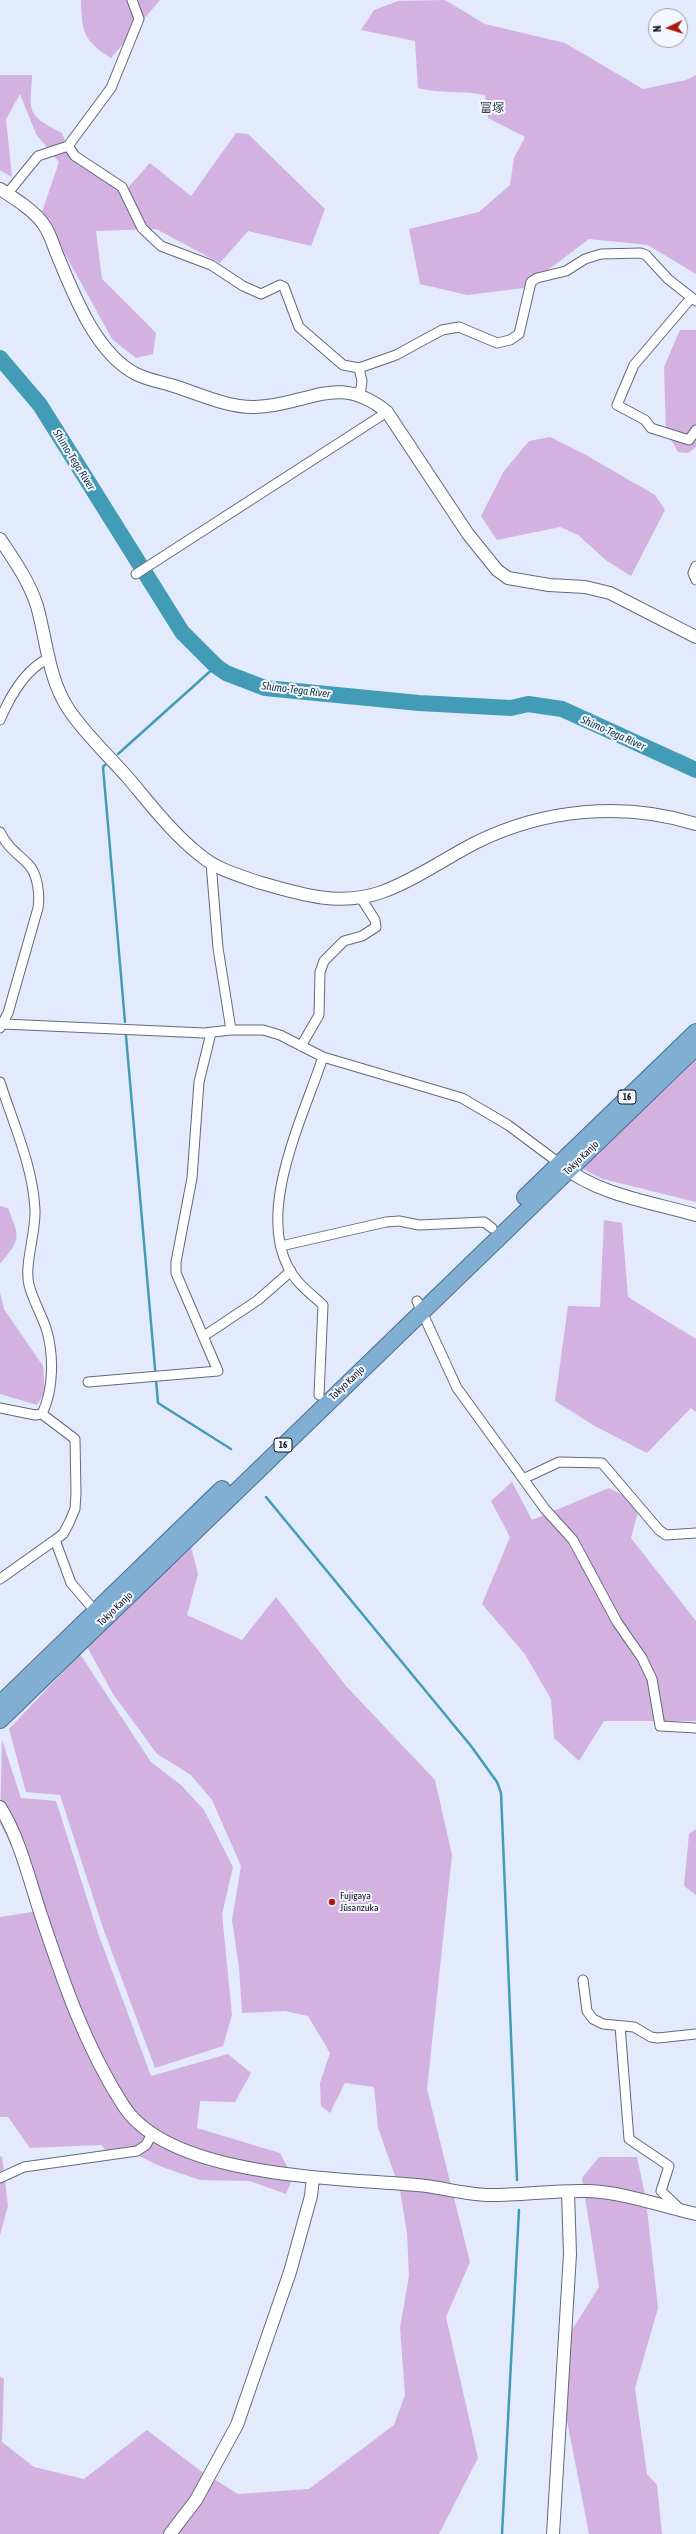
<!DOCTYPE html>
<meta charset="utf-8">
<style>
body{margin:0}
#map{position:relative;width:696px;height:2534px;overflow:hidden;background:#e2eafc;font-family:"Asap Condensed",sans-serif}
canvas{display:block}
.north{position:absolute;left:648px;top:8px;width:40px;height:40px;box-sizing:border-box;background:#f4f7ff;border:1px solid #9a9da4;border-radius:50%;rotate:266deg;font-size:11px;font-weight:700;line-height:16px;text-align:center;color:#12151b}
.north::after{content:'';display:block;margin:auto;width:14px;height:18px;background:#ab1a0e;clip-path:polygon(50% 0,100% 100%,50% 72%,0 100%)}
</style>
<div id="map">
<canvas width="696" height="2534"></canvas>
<div class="north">N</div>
</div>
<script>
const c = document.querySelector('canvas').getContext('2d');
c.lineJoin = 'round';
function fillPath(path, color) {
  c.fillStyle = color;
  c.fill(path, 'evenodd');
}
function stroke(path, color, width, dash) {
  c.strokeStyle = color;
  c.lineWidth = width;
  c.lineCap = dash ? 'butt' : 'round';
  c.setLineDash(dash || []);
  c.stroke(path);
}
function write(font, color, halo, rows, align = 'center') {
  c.font = font + ' "Asap Condensed","Noto Sans JP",sans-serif';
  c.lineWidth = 4;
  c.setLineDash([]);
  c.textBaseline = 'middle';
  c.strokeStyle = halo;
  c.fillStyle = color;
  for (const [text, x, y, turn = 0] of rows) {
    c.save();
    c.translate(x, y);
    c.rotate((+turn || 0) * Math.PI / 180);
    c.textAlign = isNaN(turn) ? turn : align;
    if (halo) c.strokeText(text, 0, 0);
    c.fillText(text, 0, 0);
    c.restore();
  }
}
fillPath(new Path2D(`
 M81,0H160L111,58C83,40 82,33 81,0Z
 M445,0L485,24L565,43L643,89L686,80L696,75V274L648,245L589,239L524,288L467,295L420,284L409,229L479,212L510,185L514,158L525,137L488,118L485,95C462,90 440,94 418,88L415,41L361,30L374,10L398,1Z
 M0,75H32C30,114 26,114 62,133L73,161L124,192L150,163L191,196L236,133L248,134L325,209L311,246L248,231L220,263L156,229L96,231L102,279L156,333L153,354L136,358L112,339L42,212L59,162L36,134L20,94L6,119L12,177L0,170Z
 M680,330H696V447L688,453L678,452L666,430L664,367Z
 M550,437L586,455L655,495L665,510L631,576L607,561L578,535L560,527L497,540L481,516L504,471L529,441Z
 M696,1057V1202L603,1179L581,1168Z
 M0,1206L8,1208C20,1238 21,1239 0,1264Z
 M604,1220L622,1223L628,1297L696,1339V1412L691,1408L647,1453L593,1425L555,1401L568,1306L600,1307Z
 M0,1293L4,1309L43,1366L45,1392L37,1405L0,1394Z
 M512,1482L532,1520L609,1488L640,1504L631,1538L696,1621V1721H604L579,1761L554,1738L551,1699L524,1653L482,1604L510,1537L491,1501Z
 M191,1547L198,1574L187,1615L242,1640L276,1597L347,1687L435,1780L452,1855L427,2089L470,2262L446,2317L478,2458L439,2534H0V2377L4,2379L2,2442L34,2467L84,2479L147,2430L198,2469L238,2494L309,2489L394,2425L405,2395L400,2328L409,2276L407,2233L400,2190L378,2128L374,2087L345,2083L330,2113L321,2106L320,2083L330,2053L308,2016L285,2011L242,2013L239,1968L232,1920L241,1866L212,1800L191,1775L157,1754L113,1694L85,1643Z
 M80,1654L151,1762L181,1785L204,1810L233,1867L222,1914L232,2015L223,2046L155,2068L104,1931L60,1795L26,1792L9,1729Z
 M2,1740L21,1798L56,1801L98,1933L151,2076L228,2054L251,2073L235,2102L200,2101L197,2128L280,2153L293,2178L286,2194L250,2181L200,2180L162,2167L124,2149L110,2155L101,2145L30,2148L8,2117H0V1917L44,1910L0,1823Z
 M696,1829V1895L684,1886L689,1834Z
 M2,2156L8,2206L0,2235V2157Z
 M599,2157H637L646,2200L658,2308L635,2388L647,2474L657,2485L662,2534H589L564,2405L558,2352L599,2287L582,2178Z`), '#d3b1e1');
stroke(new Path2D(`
 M118,754L216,666
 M105,765L103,767L125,1022
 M126,1036L158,1403L231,1449
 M266,1497L471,1746L497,1782L501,1793L517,2180
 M502,2534L519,2210`), '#429cb5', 2.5);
stroke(new Path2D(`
 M0,358L40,405L182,632L216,666L226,673L265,688L419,703L511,708L528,704L562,709L696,770`), '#429cb5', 16);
const minor = new Path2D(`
 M132,0L139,19L111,88L68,146L75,156L122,187L142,228L161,246L211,265L243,286L261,294L280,285L284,287L299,327L343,365L359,368L396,355L442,330L459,327L497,343L510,340L519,334L531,282L537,278L566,271L585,259L601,254L641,253L646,255L668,279L696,301
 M7,194L38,156L68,146
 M691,298L634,365L617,405L645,420L651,428L689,440L696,430
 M359,368L362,381L360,395
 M696,566L693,573L696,580
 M136,574L387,412
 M0,720C10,696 24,671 47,659
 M0,832C7,847 17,853 28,864C38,874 40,895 38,908L8,1013L0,1028
 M211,863L218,948L231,1030
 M4,1024L204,1033L231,1030H263L280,1035L323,1057L462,1098L508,1125L559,1163
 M301,1046L319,1015L320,972L324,961L344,941L362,936L376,927L375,920L361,898
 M0,1082C13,1123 33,1166 35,1210C36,1233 24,1264 29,1285C33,1300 41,1314 46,1328C54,1354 54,1389 42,1414
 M281,1246L386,1222L399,1221L419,1225L484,1222L492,1228
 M417,1301L457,1388L545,1509L573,1540L617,1622L642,1658L652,1679L660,1726L696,1728
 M204,1336L258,1300L291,1271
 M88,1382L218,1371L176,1273V1262L192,1178L199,1082L211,1033
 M319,1395L323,1305C311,1294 295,1282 288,1267C257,1208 304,1115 323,1057
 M0,1408L35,1415L42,1414L75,1439L76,1493L75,1509L69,1523L63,1534L55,1540L0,1579
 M523,1479L559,1462L602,1463L659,1530L666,1535L696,1533
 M55,1540L71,1583L95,1611
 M583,1980L587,2011L593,2019L603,2024L634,2027L651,2037L658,2038L696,2034
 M620,2026L629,2139L669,2166L661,2191L681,2210
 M0,2178L24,2167L137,2151L146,2145L152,2134`);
const tertiary = new Path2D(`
 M0,189C14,198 35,211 44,225C51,235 54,248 59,259C75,298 97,354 136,374C148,380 162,382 174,386C199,394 229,408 255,407C308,406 337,371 387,412L468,534L497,570L508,578L549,585L585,587L610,593L696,637
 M0,539C14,560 29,581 37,606C47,642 48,678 69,710C86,735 109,756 129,779C151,805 173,834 200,855C216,869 238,875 258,882C299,894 339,907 382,892C415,880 444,859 475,843C543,809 623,801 696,824
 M561,1165C598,1195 651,1202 696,1215
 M0,1807C20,1839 29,1879 41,1915C63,1981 85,2046 123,2105C169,2178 339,2178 417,2185C442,2187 466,2195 491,2195C523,2195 555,2190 588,2191C623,2192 661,2206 696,2214
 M170,2534L196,2500L237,2425L290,2272L311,2196L313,2178
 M553,2534L570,2254L568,2192`);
const trunk = new Path2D(`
 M525,1197L696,1032
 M0,1704L222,1489
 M0,1720L696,1047`);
stroke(minor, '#636a79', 11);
stroke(tertiary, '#636a79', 14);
stroke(trunk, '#456c8b', 18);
stroke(minor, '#fff', 9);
stroke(tertiary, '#fff', 12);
stroke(trunk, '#80afd3', 16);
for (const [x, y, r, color] of [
 [332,1902,4,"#ab1a0e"]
]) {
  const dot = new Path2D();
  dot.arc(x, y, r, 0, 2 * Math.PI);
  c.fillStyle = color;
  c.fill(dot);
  stroke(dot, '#f4f7ff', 1.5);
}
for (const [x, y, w] of [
 [627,1097,18],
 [283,1445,18]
]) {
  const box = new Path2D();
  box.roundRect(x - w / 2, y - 7, w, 14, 3);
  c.fillStyle = '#f4f7ff';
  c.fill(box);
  stroke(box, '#12151b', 1);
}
write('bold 9px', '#12151b', null, [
 ["16",627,1097],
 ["16",283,1445]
]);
write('10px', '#12151b', '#f4f7ff', [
 ["Tokyo Kanjo",581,1158,-44],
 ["Tokyo Kanjo",347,1383,-44],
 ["Tokyo Kanjo",115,1609,-44]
]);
write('10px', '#12151b', '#f4f7ff', [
 ["Fujigaya",340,1896],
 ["Jūsanzuka",340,1908]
], 'left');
write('italic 11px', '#103944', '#f4f7ff', [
 ["Shimo-Tega River",74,460,58],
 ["Shimo-Tega River",296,690,7],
 ["Shimo-Tega River",613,733,24]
]);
write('12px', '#3d4351', '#f4f7ff', [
 ["富塚",492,108]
]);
</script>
